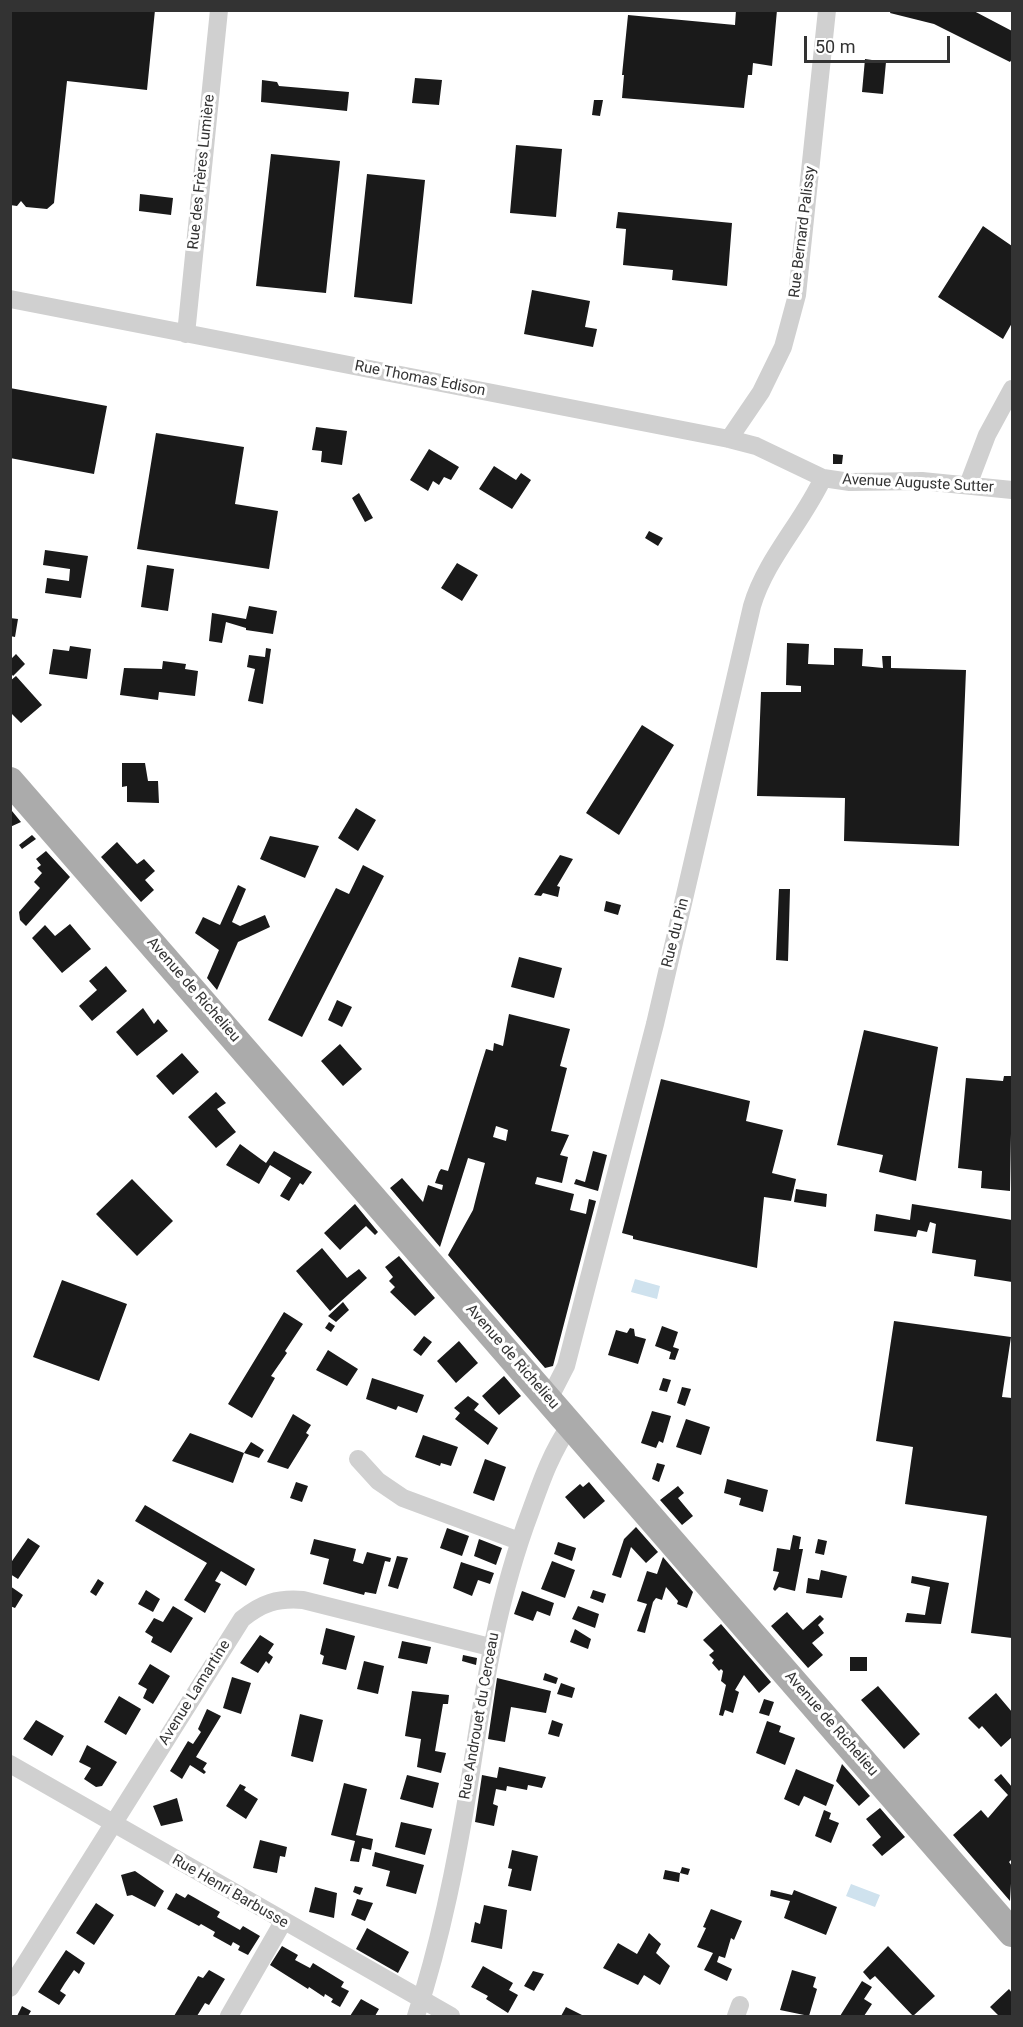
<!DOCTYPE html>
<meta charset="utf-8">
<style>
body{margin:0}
#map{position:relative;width:1023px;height:2027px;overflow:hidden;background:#fff;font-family:Roboto,sans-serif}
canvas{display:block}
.frame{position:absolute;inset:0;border:12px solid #333;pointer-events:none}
.scale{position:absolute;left:804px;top:36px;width:146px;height:27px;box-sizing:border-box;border:3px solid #333;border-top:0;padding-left:8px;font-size:18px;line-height:21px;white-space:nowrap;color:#333;-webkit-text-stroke:4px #fff;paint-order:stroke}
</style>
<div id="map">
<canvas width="1023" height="2027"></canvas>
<div class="frame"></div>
<div class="scale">50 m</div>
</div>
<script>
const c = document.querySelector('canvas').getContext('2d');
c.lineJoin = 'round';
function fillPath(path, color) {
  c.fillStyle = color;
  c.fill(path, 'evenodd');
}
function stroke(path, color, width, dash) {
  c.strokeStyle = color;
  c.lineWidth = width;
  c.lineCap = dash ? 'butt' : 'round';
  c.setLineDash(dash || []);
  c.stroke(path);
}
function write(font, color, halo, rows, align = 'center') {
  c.font = font + ' Roboto,sans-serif';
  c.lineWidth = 6;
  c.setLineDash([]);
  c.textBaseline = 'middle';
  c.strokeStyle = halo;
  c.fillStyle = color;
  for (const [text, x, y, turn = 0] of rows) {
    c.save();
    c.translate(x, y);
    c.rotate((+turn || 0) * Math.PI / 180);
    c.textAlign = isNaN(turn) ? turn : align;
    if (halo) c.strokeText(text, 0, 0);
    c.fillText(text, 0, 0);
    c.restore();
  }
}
fillPath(new Path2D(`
 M635,1279L660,1286L657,1299L631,1292Z
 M851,1884L880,1895L875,1907L846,1896Z`), '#cfe2ee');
fillPath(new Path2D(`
 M10,10H155L147,90L67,81L54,203L47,209L26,207L21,201L17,206L10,205Z
 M736,10H777L772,66L753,63L752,75H748L744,108L622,98L624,75H622L628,15L735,25Z
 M891,10H972L1012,31V59L1010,62L934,24L890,13Z
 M865,59L886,62L883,94L862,92Z
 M415,78L442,80L439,105L412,103Z
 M262,80L277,82L279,86L349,92L347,111L261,102Z
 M594,100H603L600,116L592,115Z
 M516,145L562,149L556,217L510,213Z
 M271,154L340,161L326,293L256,286Z
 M367,174L425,180L412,304L354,297Z
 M140,194L173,198L171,215L139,211Z
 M618,212L732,223L727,286L672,280L673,270L623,265L626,229L616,228Z
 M983,226L1012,246V323L1003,339L938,297Z
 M532,290L590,301L585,327L597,329L593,347L524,334Z
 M10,388L107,406L94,474L10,458Z
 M316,427L347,431L342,465L321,462L322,451L312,450Z
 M156,433L244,447L235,504L278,511L269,569L137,549Z
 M429,449L459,467L451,480L444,477L439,485L433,481L428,491L410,480Z
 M833,454L843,455L842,464H833Z
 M494,466L516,480L521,473L531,480L512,509L479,489Z
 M359,493L373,518L365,522L352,498Z
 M649,531L663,538L658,546L645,538Z
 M45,550L88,556L81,598L45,593L47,578L69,581L70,569L43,565Z
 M457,563L478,575L462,601L441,588Z
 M147,565L174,569L168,611L141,607Z
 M249,606L277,611L273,634L246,630V628L226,622L222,643L209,641L212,613L246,619Z
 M10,618L18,619L15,637L10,636Z
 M787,643L809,644L808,664L834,665V648L863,649L862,666L883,668L882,656H891V668L966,670L959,846L844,841L845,798L757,796L761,692H801V686L786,685Z
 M70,646L91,649L87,679L49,674L53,649L69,651Z
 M266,648L271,649L263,704L248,701L255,669L247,667L249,655L265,657Z
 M16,654L25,664L13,676L10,672V660Z
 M163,661L186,664L185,669L198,671L195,696L159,692L158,700L120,695L124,668L162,669Z
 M16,676L42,705L21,723L10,712V681Z
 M642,725L674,745L619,835L586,813Z
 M122,763H145L148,781H158L159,803L127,802V786L122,787Z
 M356,808L376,820L358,851L338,838Z
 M12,811L21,822L10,827V812Z
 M32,835L36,839L22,849L19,845Z
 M270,836L319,846L305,878L260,859Z
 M117,842L137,864L144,859L155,871L145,880L154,890L141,902L101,857Z
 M46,851L70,877L26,926L20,920L19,912L40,888L34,882L42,873L37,868L41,865L36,859Z
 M560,855L573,859L557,886L560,887L558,897L543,893L541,896L534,895Z
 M363,865L384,876L302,1037L268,1020L336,888L349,894Z
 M238,885L246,889L232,922L240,926L265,915L270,927L238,942L217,990L207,978L219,950L195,933L203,917L220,925Z
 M779,889H790L788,961L776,960Z
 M606,901L621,905L618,915L604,911Z
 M70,924L91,949L62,973L32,938L45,925L55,936Z
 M519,957L562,968L554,998L511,987Z
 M106,966L127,991L92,1021L79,1006L97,990L89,981Z
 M337,1000L352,1007L342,1027L328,1020Z
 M143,1008L154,1024L158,1019L168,1031L137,1056L116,1032Z
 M509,1014L570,1029L560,1066L567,1068L551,1131L569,1135L560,1155L568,1157L562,1183L537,1177L535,1184L574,1194L570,1210L586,1214L589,1199L596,1201L553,1366L545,1368L448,1255L473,1210L485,1163L468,1158L440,1247L390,1188L402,1178L423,1202L428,1185L442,1190L443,1185L435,1183L439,1172L441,1169L448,1171L486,1049L493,1051L494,1043L503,1046ZM496,1126L508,1130L506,1141L493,1137Z
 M864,1030L938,1047L916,1181L879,1172L883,1155L837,1145Z
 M340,1044L362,1069L343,1086L321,1061Z
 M182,1053L199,1072L173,1095L156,1076Z
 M1004,1076H1012L1010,1191L981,1188L982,1171L958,1168L966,1078L1003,1081Z
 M661,1079L750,1101L746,1121L783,1130L772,1173L796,1179L791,1201L764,1197L757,1268L633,1239V1236L622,1233Z
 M216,1092L226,1103L217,1109L236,1132L216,1148L188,1117Z
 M240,1144L266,1163L274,1151L312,1172L303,1185L300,1183L289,1201L280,1196L291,1178L270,1165L259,1184L226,1165Z
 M593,1151L607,1155L598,1191L574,1184L576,1179L585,1182Z
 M132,1179L173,1221L137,1256L96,1214Z
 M796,1189L827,1194L826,1207L794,1202Z
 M355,1204L378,1232L375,1235L366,1226L340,1250L324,1233Z
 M912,1204L1012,1220V1282L974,1276L976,1260L932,1253L936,1224L930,1222L927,1232L918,1230L916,1237L874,1231L876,1214L910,1220Z
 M322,1248L347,1278L359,1269L367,1278L330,1311L296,1271Z
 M399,1256L435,1298L415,1316L390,1292L395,1287L389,1281L393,1277L385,1267Z
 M62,1280L127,1304L99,1381L33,1357Z
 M343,1302L349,1310L336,1322L328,1316Z
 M284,1312L303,1324L285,1351L287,1353L271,1376L275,1378L252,1418L228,1404Z
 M894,1321L1011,1337L1002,1397L1012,1398V1638L971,1633L987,1516L905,1504L913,1447L876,1441Z
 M329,1322L335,1326L331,1332L325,1328Z
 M662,1326L678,1332L673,1347L679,1349L675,1360L669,1359L671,1352L655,1346Z
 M630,1328L634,1329L635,1336L646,1339L638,1364L608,1355L616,1330L627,1333Z
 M424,1336L432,1342L421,1356L413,1350Z
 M459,1341L478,1363L456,1383L437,1361Z
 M328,1350L358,1369L347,1386L316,1370Z
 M504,1376L521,1396L499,1415L482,1396Z
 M372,1378L424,1395L417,1413L398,1406L396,1410L366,1399Z
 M663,1378L671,1380L667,1392L659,1390Z
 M682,1387L691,1389L685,1406L677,1403Z
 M468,1396L479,1404L474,1410L498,1428L488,1445L455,1419L460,1413L454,1408Z
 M652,1411L671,1416L663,1443L659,1441L656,1448L641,1443Z
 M293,1414L311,1425L306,1433L309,1435L288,1469L267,1462Z
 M686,1419L710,1427L701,1455L676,1447Z
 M190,1433L244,1453L233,1483L172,1461Z
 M423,1435L458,1447L451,1466L441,1463L440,1466L415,1457Z
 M251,1442L264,1450L259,1458L244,1453Z
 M485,1459L506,1467L494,1501L473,1493Z
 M657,1463L665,1465L659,1482L652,1479Z
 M727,1479L768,1490L763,1512L739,1505L741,1498L724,1493Z
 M296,1482L308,1486L302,1502L290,1498Z
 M589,1482L605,1501L584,1519L565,1497L580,1484L583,1487Z
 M678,1486L684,1493L678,1498L693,1516L682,1525L660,1500Z
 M145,1505L255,1569L246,1586L221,1571L215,1581L221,1584L205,1613L184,1600L207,1563L135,1521Z
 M636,1527L658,1552L646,1563L631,1547L621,1578L612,1575L624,1539Z
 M447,1528L469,1536L462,1556L440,1548Z
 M793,1535L801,1537L799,1549H803L795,1591L779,1587L775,1591L773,1589L779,1572L773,1571L777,1548L790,1550Z
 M28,1538L40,1546L18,1579L10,1574V1564Z
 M314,1539L356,1549L353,1561L363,1564L367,1552L391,1558L390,1562L385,1561L376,1594L365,1592L364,1595L323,1584L329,1559L310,1554Z
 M479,1539L502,1548L496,1565L474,1556Z
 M818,1539L827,1541L824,1555L815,1553Z
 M558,1542L576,1548L572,1561L554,1554Z
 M397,1556L408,1558L398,1589L388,1586Z
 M663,1557L693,1592L687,1608L677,1604L678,1601L666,1587L662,1600L656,1598L653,1602L645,1633L637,1631L647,1604L637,1601L647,1571L657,1574Z
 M552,1561L575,1570L565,1598L541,1589Z
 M461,1562L494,1573L490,1584L478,1580L472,1596L453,1588Z
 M821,1570L847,1576L842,1598L806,1593L808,1578L819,1580Z
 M912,1576L949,1583L941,1624L905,1622L907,1613L925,1615L930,1587L911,1583Z
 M98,1579L104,1583L96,1596L90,1592Z
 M10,1586L23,1595L15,1608L10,1606Z
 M146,1590L160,1599L153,1612L138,1604Z
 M593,1590L606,1594L603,1603L590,1598Z
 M522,1591L554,1603L550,1616L537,1611L533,1621L514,1614Z
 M173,1606L193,1618L171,1653L151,1642L153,1637L145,1632L154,1618L163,1622Z
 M578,1606L599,1614L595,1628L572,1619Z
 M787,1612L803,1630L820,1615L824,1619L818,1625L824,1633L812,1643L823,1655L808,1668L771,1626Z
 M721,1624L771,1682L759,1693L744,1675L735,1690L739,1692L733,1713L725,1710L723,1716L719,1715L726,1685L721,1681L723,1671L721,1669L719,1671L712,1663L714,1660L709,1655L714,1651L703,1640Z
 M326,1628L355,1636L346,1670L322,1664L324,1656L320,1654Z
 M575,1629L591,1639L588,1649L570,1642Z
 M260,1635L274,1644L268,1653L273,1657L269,1664L266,1661L258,1673L240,1663Z
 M402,1641L431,1647L427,1664L398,1658Z
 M463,1655L477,1658L476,1665L462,1661Z
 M850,1657H867V1671H850Z
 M364,1661L384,1666L378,1694L357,1689Z
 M150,1664L170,1676L153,1704L143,1698L147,1689L138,1684Z
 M545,1673L558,1678L556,1684L543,1680Z
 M232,1677L251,1683L241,1714L223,1708Z
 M497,1678L551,1691L546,1713L511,1707L505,1742L488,1739Z
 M561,1683L575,1688L572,1698L557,1694Z
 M878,1686L920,1734L904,1749L861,1700Z
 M412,1691L449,1695L448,1704H443L435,1751L446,1753L441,1773L417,1767L421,1739L405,1736Z
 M996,1693L1012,1712V1737L1001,1747L982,1726L979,1729L968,1718Z
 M119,1696L141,1709L126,1735L104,1722Z
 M764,1699L774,1702L769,1716L759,1713Z
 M207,1709L221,1716L196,1757L207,1763L203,1769L206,1772L204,1774L190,1765L182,1779L170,1771L188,1741L193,1744L201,1732L198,1729Z
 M300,1714L323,1720L313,1762L291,1756Z
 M36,1720L64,1736L52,1756L23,1739Z
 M552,1720L563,1724L559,1737L548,1734Z
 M767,1721L781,1726L779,1732L795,1738L785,1765L756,1753Z
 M87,1745L117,1762L102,1786L96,1787L84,1779L91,1768L79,1762Z
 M842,1764L870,1796L859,1806L836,1781Z
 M499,1767L546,1777L542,1788L528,1785L527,1790L507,1786L506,1791L496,1789L493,1804L498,1806L494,1826L475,1822L482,1775L497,1778Z
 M796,1769L834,1785L826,1806L804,1796L799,1806L784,1799Z
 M1001,1774L1012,1787V1859L1009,1862L1012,1866L1010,1901L953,1835L981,1810L988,1818L1006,1797L1008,1795L994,1780Z
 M407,1775L439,1783L433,1808L400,1799Z
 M344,1783L367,1789L356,1835L373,1839L371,1850L362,1848L359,1862L350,1861L355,1841L331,1835Z
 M240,1784L246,1787L244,1790L258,1799L246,1819L226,1806Z
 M177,1798L183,1821L161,1826L153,1806Z
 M880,1808L905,1837L882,1856L872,1845L881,1837L866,1819Z
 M824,1810L831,1813L829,1819L839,1823L831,1843L815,1836Z
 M401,1822L432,1829L425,1855L395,1847Z
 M260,1840L287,1847L285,1857L280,1856L277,1873L253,1868Z
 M512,1850L538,1856L531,1891L508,1886L512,1869L508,1868Z
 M375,1852L424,1865L416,1894L386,1886L390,1871L372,1866Z
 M682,1867L690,1869L688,1875L680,1873L679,1882L663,1879L665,1870L680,1873Z
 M135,1871L164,1891L155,1907L132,1895L127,1896L121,1875Z
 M355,1886L363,1888L360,1895L353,1892Z
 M315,1887L337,1893L334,1918L309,1912Z
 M771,1890L792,1895L794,1890L837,1907L826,1935L784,1918L790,1901L770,1896Z
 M176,1893L185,1898L188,1894L220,1912L217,1917L240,1930L243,1926L260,1936L248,1955L238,1950L240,1946L233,1942L231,1946L213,1936L215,1932L201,1924L199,1926L167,1909Z
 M357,1899L373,1903L365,1921L351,1915Z
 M96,1903L114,1915L94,1945L76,1933Z
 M484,1905L507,1910L502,1949L471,1942L475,1922L480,1924Z
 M711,1909L742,1921L734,1940L731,1938L725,1958L719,1956L717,1962L732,1969L727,1981L704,1970L713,1953L697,1947L706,1928L703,1927Z
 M367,1928L409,1952L398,1973L356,1949Z
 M649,1933L661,1944L656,1953L670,1966L660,1985L644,1975L638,1985L603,1968L618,1943L637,1954Z
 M282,1946L298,1955L295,1960L310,1968L313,1963L344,1982L341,1987L349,1991L340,2007L331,2002L333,1999L325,1994L324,1997L309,1987L308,1989L270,1965Z
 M888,1946L935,1996L913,2016L875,1976L870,1980L863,1972Z
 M66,1950L85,1963L79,1974L74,1970L65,1983L60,1991L66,1995L59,2005L38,1992Z
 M483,1966L513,1983L509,1990L518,1995L508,2013L486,1999L488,1996L471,1987Z
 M209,1970L225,1979L209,2005L205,2003L197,2016H174L198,1976L203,1978Z
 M792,1970L816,1977L813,1987L817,1989L809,2016L780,2010Z
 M533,1971L544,1974L534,1991L524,1986Z
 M862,1981L872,1987L864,1999L872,2004L864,2016H840Z
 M1009,1989L1012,1993V2016H999L990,2007Z
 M361,1999L379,2009L375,2016H350Z
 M22,2006L31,2011L28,2016H17Z
 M566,2007L584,2016H561Z`), '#1a1a1a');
stroke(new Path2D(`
 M10,299L729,439L756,446L823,478L850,482L922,481L1012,490
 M186,334L219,10
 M729,439L761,392L783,347L797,295L827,10
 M968,485L987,435L1012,389
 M549,1399L566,1366L655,1024L752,606C766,559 802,523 823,478
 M358,1459L378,1481L403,1498L519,1541
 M10,1764L451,2016
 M10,1988L242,1619C262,1603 277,1598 303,1600L490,1647
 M229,2016L283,1922
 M416,2016C442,1938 458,1854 471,1772C485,1681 498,1597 531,1510C542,1479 552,1451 571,1424
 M736,2016L740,2005`), '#d0d0d0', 18);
stroke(new Path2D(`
 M10,781L1012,1933`), '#ababab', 28);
write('15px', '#333', '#fff', [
 ["Rue des Frères Lumière",202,172,-84],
 ["Rue Bernard Palissy",803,232,-83],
 ["Rue Thomas Edison",420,379,11],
 ["Avenue Auguste Sutter",918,484,3],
 ["Rue du Pin",676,933,-76],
 ["Avenue de Richelieu",193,990,49],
 ["Avenue de Richelieu",512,1357,49],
 ["Avenue Lamartine",195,1693,-58],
 ["Rue Androuet du Cerceau",480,1716,-80],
 ["Avenue de Richelieu",831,1724,49],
 ["Rue Henri Barbusse",230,1892,30]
]);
</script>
